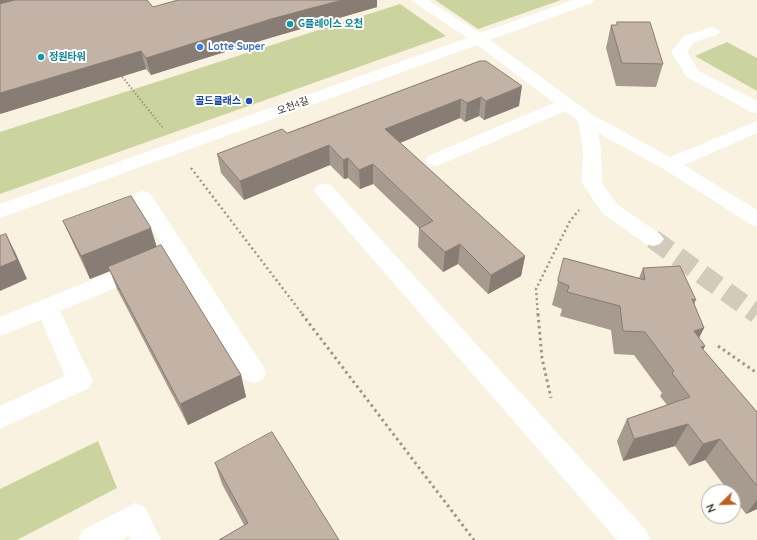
<!DOCTYPE html>
<meta charset="utf-8">
<style>
body{margin:0}
#map{position:relative;width:757px;height:540px;overflow:hidden;background:#faf2e0;font-family:Quicksand,sans-serif}
canvas{display:block}
.north{position:absolute;left:701px;top:484px;width:40px;height:40px;box-sizing:border-box;background:#fff;border:1px solid #adaca9;border-radius:50%;rotate:247deg;font-size:11px;font-weight:700;line-height:16px;text-align:center;color:#333029}
.north::after{content:'';display:block;margin:auto;width:14px;height:18px;background:#c05d23;clip-path:polygon(50% 0,100% 100%,50% 72%,0 100%)}
</style>
<div id="map">
<canvas width="757" height="540"></canvas>
<div class="north">N</div>
</div>
<script>
const c = document.querySelector('canvas').getContext('2d');
c.lineJoin = 'round';
function fillPath(path, color) {
  c.fillStyle = color;
  c.fill(path, 'evenodd');
}
function stroke(path, color, width, dash) {
  c.strokeStyle = color;
  c.lineWidth = width;
  c.lineCap = dash ? 'butt' : 'round';
  c.setLineDash(dash || []);
  c.stroke(path);
}
function write(font, color, halo, rows, align = 'center') {
  c.font = font + ' Quicksand,"Noto Sans KR",sans-serif';
  c.lineWidth = 4;
  c.setLineDash([]);
  c.textBaseline = 'middle';
  c.strokeStyle = halo;
  c.fillStyle = color;
  for (const [text, x, y, turn = 0] of rows) {
    c.save();
    c.translate(x, y);
    c.rotate((+turn || 0) * Math.PI / 180);
    c.textAlign = isNaN(turn) ? turn : align;
    if (halo) c.strokeText(text, 0, 0);
    c.fillText(text, 0, 0);
    c.restore();
  }
}
fillPath(new Path2D(`
 M435,0H561L478,29Z
 M400,4L446,36L0,194V132Z
 M727,42L757,58V91L695,56Z
 M98,441L117,488L17,540H0V489Z`), '#cbd49f');
stroke(new Path2D(`
 M653,239L757,314`), '#d2cbbb', 20, [20, 10]);
stroke(new Path2D(`
 M120,74L163,128`), '#9c968a', 2, [1.5, 2]);
stroke(new Path2D(`
 M191,168L303,315
 M538,315L536,289L570,221L579,210`), '#9c968a', 2.5, [2, 3]);
stroke(new Path2D(`
 M302,314L474,540
 M538,314L542,358L551,398
 M718,346L757,373`), '#9c968a', 3, [2.5, 3.5]);
fillPath(new Path2D(`
 M411,0H428L480,33L573,0H594L592,3L490,40L593,115L670,157L757,121V133L684,165L757,210V226L750,224L662,168L598,133L601,149L602,183L617,204L660,234L664,239L660,244L653,246L646,244L603,214L582,183L583,149L578,121L565,111L442,164L435,166L428,164L426,160L428,156L554,103L477,45L0,218V204L467,38Z
 M712,27L717,29L720,32L717,35L694,42L687,52L699,71L757,101V113L751,112L687,77L671,52L684,36Z
 M324,184L331,185L646,530L651,540H617L317,195L314,190L317,185Z
 M143,191L150,193L263,366L266,373L263,380L254,383L245,380L133,198L136,193Z
 M141,260L149,262L152,268L149,274L60,311L93,381L89,388L0,429V406L65,376L41,320L0,336V317Z
 M135,503L145,507L161,540H131L129,536L122,540H78L83,530Z`), '#fff');
fillPath(new Path2D(`
 M153,7H377L273,37L151,75L146,69L0,114Z
 M617,22L663,64L656,87L616,86L606,48L611,25H617Z
 M480,61L519,106L484,120L479,116L465,122L460,118L400,143L525,256L521,276L488,294L458,264L443,272L418,247L419,228L373,184L360,189L348,178L344,179L330,165L244,200L221,173L217,154L287,133Z
 M63,221L157,247L241,375L246,397L188,425L117,289L110,271L90,279L73,243Z
 M564,258L639,278L643,268L696,300L694,305L704,328L699,338L705,346L703,350L757,412V509L746,514L733,497V492H729L705,460L689,466L675,446L623,461L617,441L627,419L667,405L660,396L662,393L634,355L614,354L611,330L560,316L562,309L552,305Z
 M215,463L339,540L244,525L222,484Z`), '#a79a8f');
fillPath(new Path2D(`
 M0,0H42L0,11Z
 M342,0H377V7L273,37L151,75L146,58L271,19Z
 M141,51L146,69L0,114V93Z
 M522,86L519,106L484,120L486,101Z
 M481,97L479,116L465,122L467,103Z
 M461,99L460,118L385,149V129Z
 M329,145L330,165L244,200L240,181Z
 M348,158V178L344,179L343,160Z
 M373,164V184L360,189L359,170Z
 M151,228L158,251L108,267L110,271L90,279L81,256Z
 M6,234L16,254L27,279L0,291V267Z
 M460,244L458,264L443,272L445,252Z
 M525,256L521,276L488,294L491,275Z
 M704,328L692,351L694,331Z
 M705,346L693,369L701,347Z
 M241,375L246,397L188,425L180,404Z
 M688,424L675,446L623,461L634,439Z
 M720,439L705,460L689,466L703,444Z
 M757,500V509L746,514Z`), '#887d74');
const building = new Path2D(`
 M15,0H147L153,7L178,0H342L271,19L146,58L141,51L0,93V4Z
 M617,22H650L663,64L622,63L611,25H617Z
 M480,61H486L522,86L486,101L481,97L467,103L461,99L385,129L525,256L491,275L460,244L445,252L419,228L433,221L373,164L359,170L348,158L343,160L329,145L240,181L217,154L282,129L287,133Z
 M131,196L151,228L81,256L63,221Z
 M6,234L17,260L0,267V236Z
 M161,245L241,375L180,404L108,267Z
 M564,258L645,280L643,268L680,266L696,300L692,299L704,328L694,331L705,346L701,347L757,412V486L720,439L703,444L688,424L634,439L627,419L690,397L672,373L674,371L645,332L623,331L620,306L567,292L569,286L558,281Z
 M272,432L339,540H219L248,523L215,463Z`);
fillPath(building, '#c2b3a6');
stroke(building, '#887d74', 1);
for (const [x, y, r, color] of [
 [290,24,4,"#0f9aa8"],
 [200,47,4,"#3f7fe0"],
 [41,57,4,"#0f9aa8"],
 [249,101,4,"#1a4fb4"]
]) {
  const dot = new Path2D();
  dot.arc(x, y, r, 0, 2 * Math.PI);
  c.fillStyle = color;
  c.fill(dot);
  stroke(dot, '#fff', 1.5);
}
write('bold 10px', '#0d838f', '#fff', [
 ["G플레이스 오천",298,24],
 ["정원타워",49,57]
], 'left');
write('bold 10px', '#366cbe', '#fff', [
 ["Lotte Super",208,47]
], 'left');
write('bold 10px', '#164399', '#fff', [
 ["골드클래스",241,101]
], 'right');
write('10px', '#333029', '#fff', [
 ["오천4길",293,106,-20]
]);
</script>
